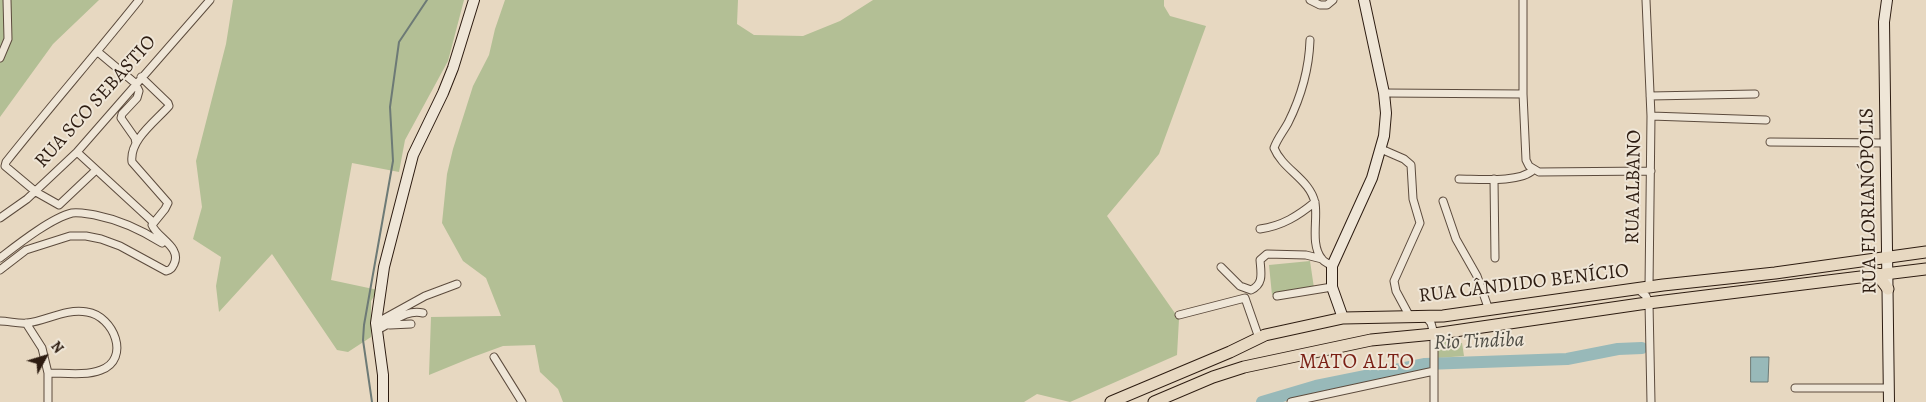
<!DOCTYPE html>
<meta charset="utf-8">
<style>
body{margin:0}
#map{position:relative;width:1926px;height:402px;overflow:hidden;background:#e7d8c1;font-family:Alegreya,serif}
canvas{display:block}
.north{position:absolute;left:20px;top:332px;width:50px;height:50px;-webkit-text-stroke:4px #efe6d7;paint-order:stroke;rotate:51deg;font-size:14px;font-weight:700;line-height:20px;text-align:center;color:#2d1c11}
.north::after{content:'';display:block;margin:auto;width:18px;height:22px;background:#2d1c11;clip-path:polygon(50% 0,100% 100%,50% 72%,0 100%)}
</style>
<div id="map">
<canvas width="1926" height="402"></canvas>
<div class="north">N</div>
</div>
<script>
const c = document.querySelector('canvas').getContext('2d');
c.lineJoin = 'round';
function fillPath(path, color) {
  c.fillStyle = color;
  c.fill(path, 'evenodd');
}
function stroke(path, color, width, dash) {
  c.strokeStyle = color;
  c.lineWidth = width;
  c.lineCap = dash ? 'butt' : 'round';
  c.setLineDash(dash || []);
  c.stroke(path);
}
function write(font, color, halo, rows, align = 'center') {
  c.font = font + ' Alegreya,serif';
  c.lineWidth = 4;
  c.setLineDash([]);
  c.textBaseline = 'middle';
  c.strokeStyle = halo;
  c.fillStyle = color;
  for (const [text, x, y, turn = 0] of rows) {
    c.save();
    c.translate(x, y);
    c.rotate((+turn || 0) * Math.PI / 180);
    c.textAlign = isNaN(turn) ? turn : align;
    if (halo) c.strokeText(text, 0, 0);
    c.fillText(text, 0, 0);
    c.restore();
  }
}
fillPath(new Path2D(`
 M0,0H99L53,44L0,117Z
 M233,0H464L448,61L405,140L399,172L352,163L331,280L378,290L371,301V337L348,352L337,350L272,254L219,312L216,286L221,257L193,239L202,207L196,161L226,44Z
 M505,0H738L737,24L754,35L803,36L840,21L873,0H1164V6L1170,16L1206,26L1159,154L1107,216L1179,319L1177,355L1070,402L1037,394L1024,402H563L558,389L540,372L535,345L503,346L473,357L429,375L431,317L501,316L486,278L463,261L442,223L447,174L453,149L473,86L489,55L495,29Z
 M1310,261L1314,288L1272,295L1269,265Z
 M1458,335L1459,343H1462L1464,356L1438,358V337Z`), '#b3bf95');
const water = new Path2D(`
 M1751,357H1769L1768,382H1751Z`);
fillPath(water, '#98b9b9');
stroke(water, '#6d7a76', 1);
stroke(new Path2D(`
 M372,402L363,340L364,325L393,161L390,107L399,42L427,0`), '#6d7a76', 2);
stroke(new Path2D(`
 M1262,402L1316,386L1425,364L1567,359L1618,349L1642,348`), '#98b9b9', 12);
const street = new Path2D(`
 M1310,0L1320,5H1327L1333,0
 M1523,0V94L1526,160L1529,166L1539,172L1651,171
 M1646,0L1651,116L1649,287
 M1310,40C1309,70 1301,97 1288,123C1283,132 1277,139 1274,148C1283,170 1310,179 1315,203C1318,219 1310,245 1322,259C1324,262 1329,264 1332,266
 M98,52L135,83L139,91L137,98L122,114L121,118L135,138L136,143
 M0,58L8,39L7,0
 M1384,93L1523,94
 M1650,96L1755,94
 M1651,116L1766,120
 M1770,142L1885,143
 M1381,149L1404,159L1411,165L1413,199L1420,223L1394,281L1396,291L1410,317
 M77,152L153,222
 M96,170L59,205L36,192L5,166L6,162C49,108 95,55 139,0
 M1459,179C1478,179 1520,183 1533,170
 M1494,179L1495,258
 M1443,201L1456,239L1477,276L1489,310
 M0,218L27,199L77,152L210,0
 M1260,229C1282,226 1298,216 1315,202
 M0,258C17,245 51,218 72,213C80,212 87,214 95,215C120,220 140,229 162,243
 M1221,267L1240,286L1251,290C1264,284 1261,273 1260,260L1267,254L1306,255L1322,259
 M0,270L26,250L70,236H86L101,239L120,246L166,271C171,270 172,268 174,264C182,247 157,238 152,225L165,209L168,203L132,162C129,140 156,121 169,106L168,103L141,77
 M1638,289L1646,296L1649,303L1651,402
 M1277,296L1332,287
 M1179,315L1245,298L1259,338
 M1426,317L1431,323L1434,334V402
 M0,321C9,321 18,324 27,323C46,321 66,308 87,312C114,316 131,359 101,370C86,376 64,373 48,373V402
 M26,323L42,348L48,373
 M376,323L425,296L457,284
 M390,325L411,324
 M377,330C393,323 405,309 423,313
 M494,357L522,402
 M1795,388H1888
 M1291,402L1434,371`);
const secondary = new Path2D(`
 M1887,0L1884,22L1889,402
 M1343,318L1332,287V266L1372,178L1384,136L1386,113L1384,93L1364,0
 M383,402V375L376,323L384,267L413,155L443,93L453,68L474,0`);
const primary = new Path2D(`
 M1877,274L1888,289
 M1111,402L1230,352L1265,335L1343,318L1443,316L1663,285L1775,273L1926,252
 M1154,402L1213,377L1244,367L1371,340L1434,334L1640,304L1926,269`);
stroke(street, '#5c4b3d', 9);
stroke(secondary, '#2d1c11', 12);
stroke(primary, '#2d1c11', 13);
stroke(street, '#efe6d7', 7);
stroke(secondary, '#efe6d7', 10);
stroke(primary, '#e7d8c1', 11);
write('20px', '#2d1c11', '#efe6d7', [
 ["RUA SCO SEBASTIO",96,102,-48],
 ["RUA ALBANO",1634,187,-89],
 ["RUA FLORIANÓPOLIS",1869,201,-91],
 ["RUA CÂNDIDO BENÍCIO",1524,284,-7]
]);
write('italic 21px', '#4d4b43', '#efe6d7', [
 ["Rio Tindiba",1479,342,-2]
]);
c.letterSpacing = '1px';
write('21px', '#7a1f14', '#efe6d7', [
 ["MATO ALTO",1357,363]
]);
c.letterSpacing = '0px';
</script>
